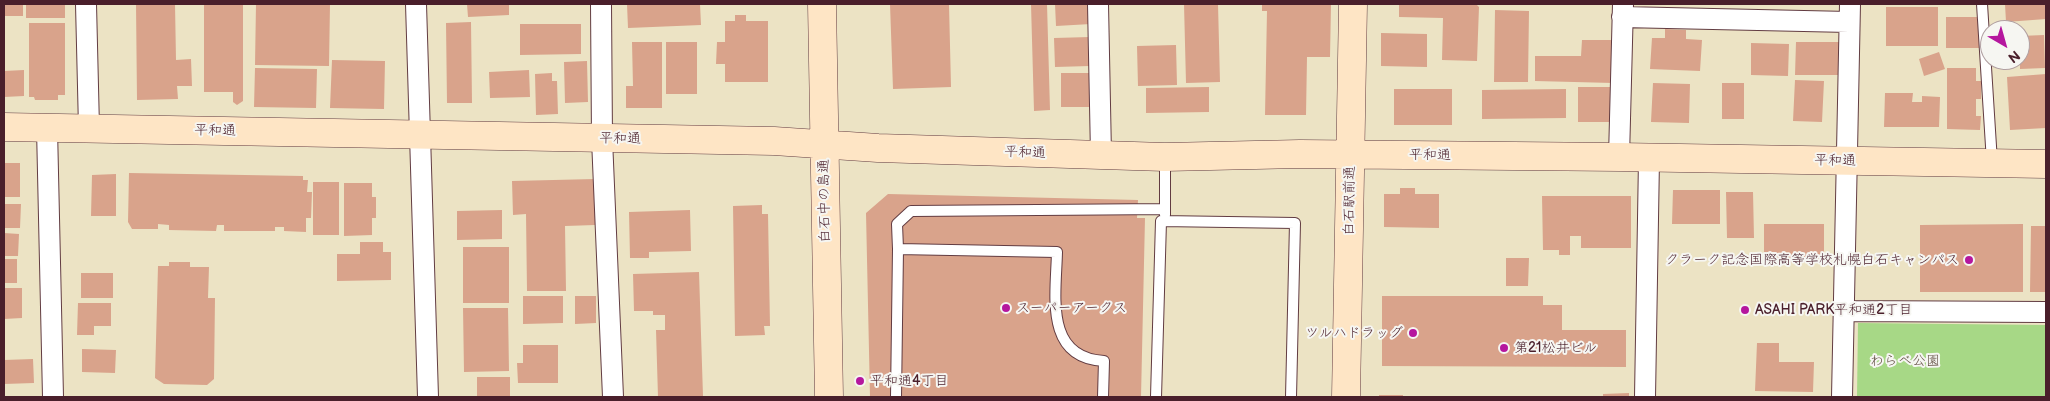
<!DOCTYPE html>
<meta charset="utf-8">
<style>
body{margin:0}
#map{position:relative;width:2050px;height:401px;overflow:hidden;background:#ece3c4;font-family:"Balsamiq Sans",sans-serif}
canvas{display:block}
.frame{position:absolute;inset:0;border:5px solid #4a1f2b;pointer-events:none}
.north{position:absolute;left:1980px;top:20px;width:50px;height:50px;box-sizing:border-box;background:#f6f6f2;border:1px solid #b1a0a2;border-radius:50%;rotate:142deg;font-size:14px;font-weight:700;line-height:20px;text-align:center;color:#4a1f2b}
.north::after{content:'';display:block;margin:auto;width:18px;height:22px;background:#b5179e;clip-path:polygon(50% 0,100% 100%,50% 72%,0 100%)}
</style>
<div id="map">
<canvas width="2050" height="401"></canvas>
<div class="frame"></div>
<div class="north">N</div>
</div>
<script>
const c = document.querySelector('canvas').getContext('2d');
c.lineJoin = 'round';
function fillPath(path, color) {
  c.fillStyle = color;
  c.fill(path, 'evenodd');
}
function stroke(path, color, width, dash) {
  c.strokeStyle = color;
  c.lineWidth = width;
  c.lineCap = dash ? 'butt' : 'round';
  c.setLineDash(dash || []);
  c.stroke(path);
}
function write(font, color, halo, rows, align = 'center') {
  c.font = font + ' "Balsamiq Sans","Klee One",sans-serif';
  c.lineWidth = 4;
  c.setLineDash([]);
  c.textBaseline = 'middle';
  c.strokeStyle = halo;
  c.fillStyle = color;
  for (const [text, x, y, turn = 0] of rows) {
    c.save();
    c.translate(x, y);
    c.rotate((+turn || 0) * Math.PI / 180);
    c.textAlign = isNaN(turn) ? turn : align;
    if (halo) c.strokeText(text, 0, 0);
    c.fillText(text, 0, 0);
    c.restore();
  }
}
fillPath(new Path2D(`
 M1858,323L2046,325V397H1857Z`), '#a7d886');
fillPath(new Path2D(`
 M4,4H23V16H4Z
 M26,4H65V18H26Z
 M136,4H175L176,60L191,59L192,86H177L178,99L137,100Z
 M204,4H243V101L237,105L233,102V92H204Z
 M256,4H330L329,66L255,65Z
 M467,4H509V15L468,17Z
 M627,4H700L701,25L628,28Z
 M890,4H949L951,87L893,89Z
 M1031,4H1047L1050,110L1034,111Z
 M1055,4H1090L1091,24L1056,26Z
 M1184,4H1218L1220,82L1186,83Z
 M1262,4H1331L1330,57H1307L1306,115H1265L1267,11H1262Z
 M1399,4H1476L1479,7L1477,61L1442,60L1443,18L1399,17Z
 M2005,4H2046V19L2006,22Z
 M1886,7H1938V46H1886Z
 M1495,10L1529,11L1528,82H1494Z
 M735,15H746V21H768V82H725V64H716L717,42H725V21H735Z
 M1946,17H1980V48H1946Z
 M471,22L472,103H447L446,23Z
 M29,23H65V95H58V100H35L34,97H29Z
 M520,24H581V54L520,55Z
 M1665,29L1686,30V39L1702,40L1700,71L1650,69L1652,38H1665Z
 M1381,33L1427,34V67L1381,66Z
 M2044,35L2045,68L2020,69V36Z
 M1090,37V66L1055,67L1054,38Z
 M1582,40H1614L1613,83L1535,81V56H1581Z
 M632,42H662V108H626V86H633Z
 M666,42H697V94H666Z
 M1796,42H1842V75H1795Z
 M1751,43L1789,44L1788,76L1751,75Z
 M1176,45L1177,85L1138,86L1137,46Z
 M1939,52L1945,69L1924,76L1919,59Z
 M332,60L385,61L384,109L330,108Z
 M587,61L588,102L565,103L564,62Z
 M255,68L317,69L316,108L254,107Z
 M1947,68H1976V81H1981V99H1976V116H1981L1980,130L1947,129Z
 M24,70V96L4,97V71Z
 M529,70L530,97L490,98L489,72Z
 M552,73V81H557L558,114L536,115L535,74Z
 M1061,73H1094V107H1061Z
 M2046,74V128L2010,130L2007,77Z
 M1795,80L1824,81L1822,122L1793,121Z
 M1653,83L1690,84L1689,123L1651,122Z
 M1722,83H1744V119H1722Z
 M1209,87V112L1146,113V88Z
 M1578,87H1611V122H1578Z
 M1394,89H1452V125H1394Z
 M1566,89V118L1482,119V90Z
 M1885,93H1913L1912,102H1922V96L1940,97L1939,127H1884Z
 M4,163H20V197H4Z
 M129,173L303,176V180H308L307,192H312L311,218H306V232L284,231V227H275V231H224V225H217L216,231L169,230V225L158,224V229H132L128,222Z
 M116,174V216H91L92,175Z
 M595,179V225L565,226L566,291H527L526,214L513,215L512,181Z
 M313,182H339V235H313Z
 M344,183H372V197H376V218H372V235L344,236Z
 M1400,188H1415V194H1439V228L1384,227V194H1400Z
 M1673,190H1720V224H1672Z
 M1726,192H1753L1754,238H1727Z
 M888,194L1138,200L1137,218H1145L1141,397H870L866,213Z
 M1542,196H1631V248H1581V236H1570V255H1559V250H1543Z
 M4,204H21L20,228H4Z
 M762,205V214H768L770,326H764L765,335L735,336L733,206Z
 M502,210V239L457,240V211Z
 M690,210L691,251L649,252V258H630L629,212Z
 M1764,224H1824V262L1764,263Z
 M2023,224V292H1920V225Z
 M2031,226H2046V292H2030Z
 M4,233L19,234L18,256H4Z
 M360,242H383V252H391V280L337,281V254H360Z
 M463,247H509V303H463Z
 M1506,258H1529L1528,286H1506Z
 M4,259H17V283H4Z
 M169,262H190V267H209L208,298H215L214,379L207,385L164,384L155,378L158,266H169Z
 M699,272L703,396L658,397L656,330H665V315H653V311H634L633,274Z
 M81,273H113V298H81Z
 M4,288H22V318L4,319Z
 M523,296H563V323L523,324Z
 M575,296H596V323L575,324Z
 M1382,296H1543V305H1562V330H1626V367L1382,366Z
 M78,303H111V326H94V335H77Z
 M463,308H508L509,371L464,372Z
 M1757,343H1779V362H1814L1813,392L1755,391Z
 M523,345H558V383H518L517,363H523Z
 M82,349L116,350L115,373L82,372Z
 M33,359L34,383L4,384V360Z
 M477,377H510V397H477Z
 M1629,393V397H1603V394Z
 M1379,395H1403V397H1379Z`), '#d9a38b');
const lane = new Path2D(`
 M1982,4L1992,162
 M1165,159V215
 M896,397L898,249
 M1103,397L1104,361C1044,358 1056,295 1057,252L898,249L897,224L911,211L1165,209
 M1156,397L1161,221L1295,223L1291,397`);
const street = new Path2D(`
 M86,4L89,128
 M416,4L428,397
 M601,4L602,139L613,397
 M1098,4L1101,155
 M1622,17L1849,22
 M47,128L53,397
 M1619,157L1623,4
 M1844,311L2046,312
 M1645,397L1649,159
 M1842,397L1850,4`);
const secondary = new Path2D(`
 M822,4L829,397
 M4,127L774,141L878,148L1165,157L1300,154L1619,157L2046,164
 M1346,397L1353,4`);
stroke(lane, '#623c42', 12);
stroke(street, '#623c42', 22);
stroke(secondary, '#623c42', 29);
stroke(lane, '#fff', 10);
stroke(street, '#fff', 20);
stroke(secondary, '#fee5c5', 28);
for (const [x, y, r, color] of [
 [1969,260,5,"#b5179e"],
 [1006,308,5,"#b5179e"],
 [1745,310,5,"#b5179e"],
 [1413,333,5,"#b5179e"],
 [1504,348,5,"#b5179e"],
 [860,381,5,"#b5179e"]
]) {
  const dot = new Path2D();
  dot.arc(x, y, r, 0, 2 * Math.PI);
  c.fillStyle = color;
  c.fill(dot);
  stroke(dot, '#f6f6f2', 2);
}
write('14px', '#4a1f2b', '#f6f6f2', [
 ["平和通",215,131,1],
 ["平和通",620,139,1],
 ["平和通",1025,153,2],
 ["平和通",1430,155],
 ["平和通",1835,161,1],
 ["白石中の島通",825,201,-91],
 ["白石駅前通",1350,201,-89]
]);
write('14px', '#4a1f2b', '#f6f6f2', [
 ["クラーク記念国際高等学校札幌白石キャンパス",1959,260,"right"],
 ["スーパーアークス",1016,308],
 ["ASAHI PARK平和通2丁目",1755,310],
 ["ツルハドラッグ",1403,333,"right"],
 ["第21松井ビル",1514,348],
 ["平和通4丁目",870,381]
], 'left');
write('14px', '#614d42', '#f6f6f2', [
 ["わらべ公園",1905,361]
]);
</script>
